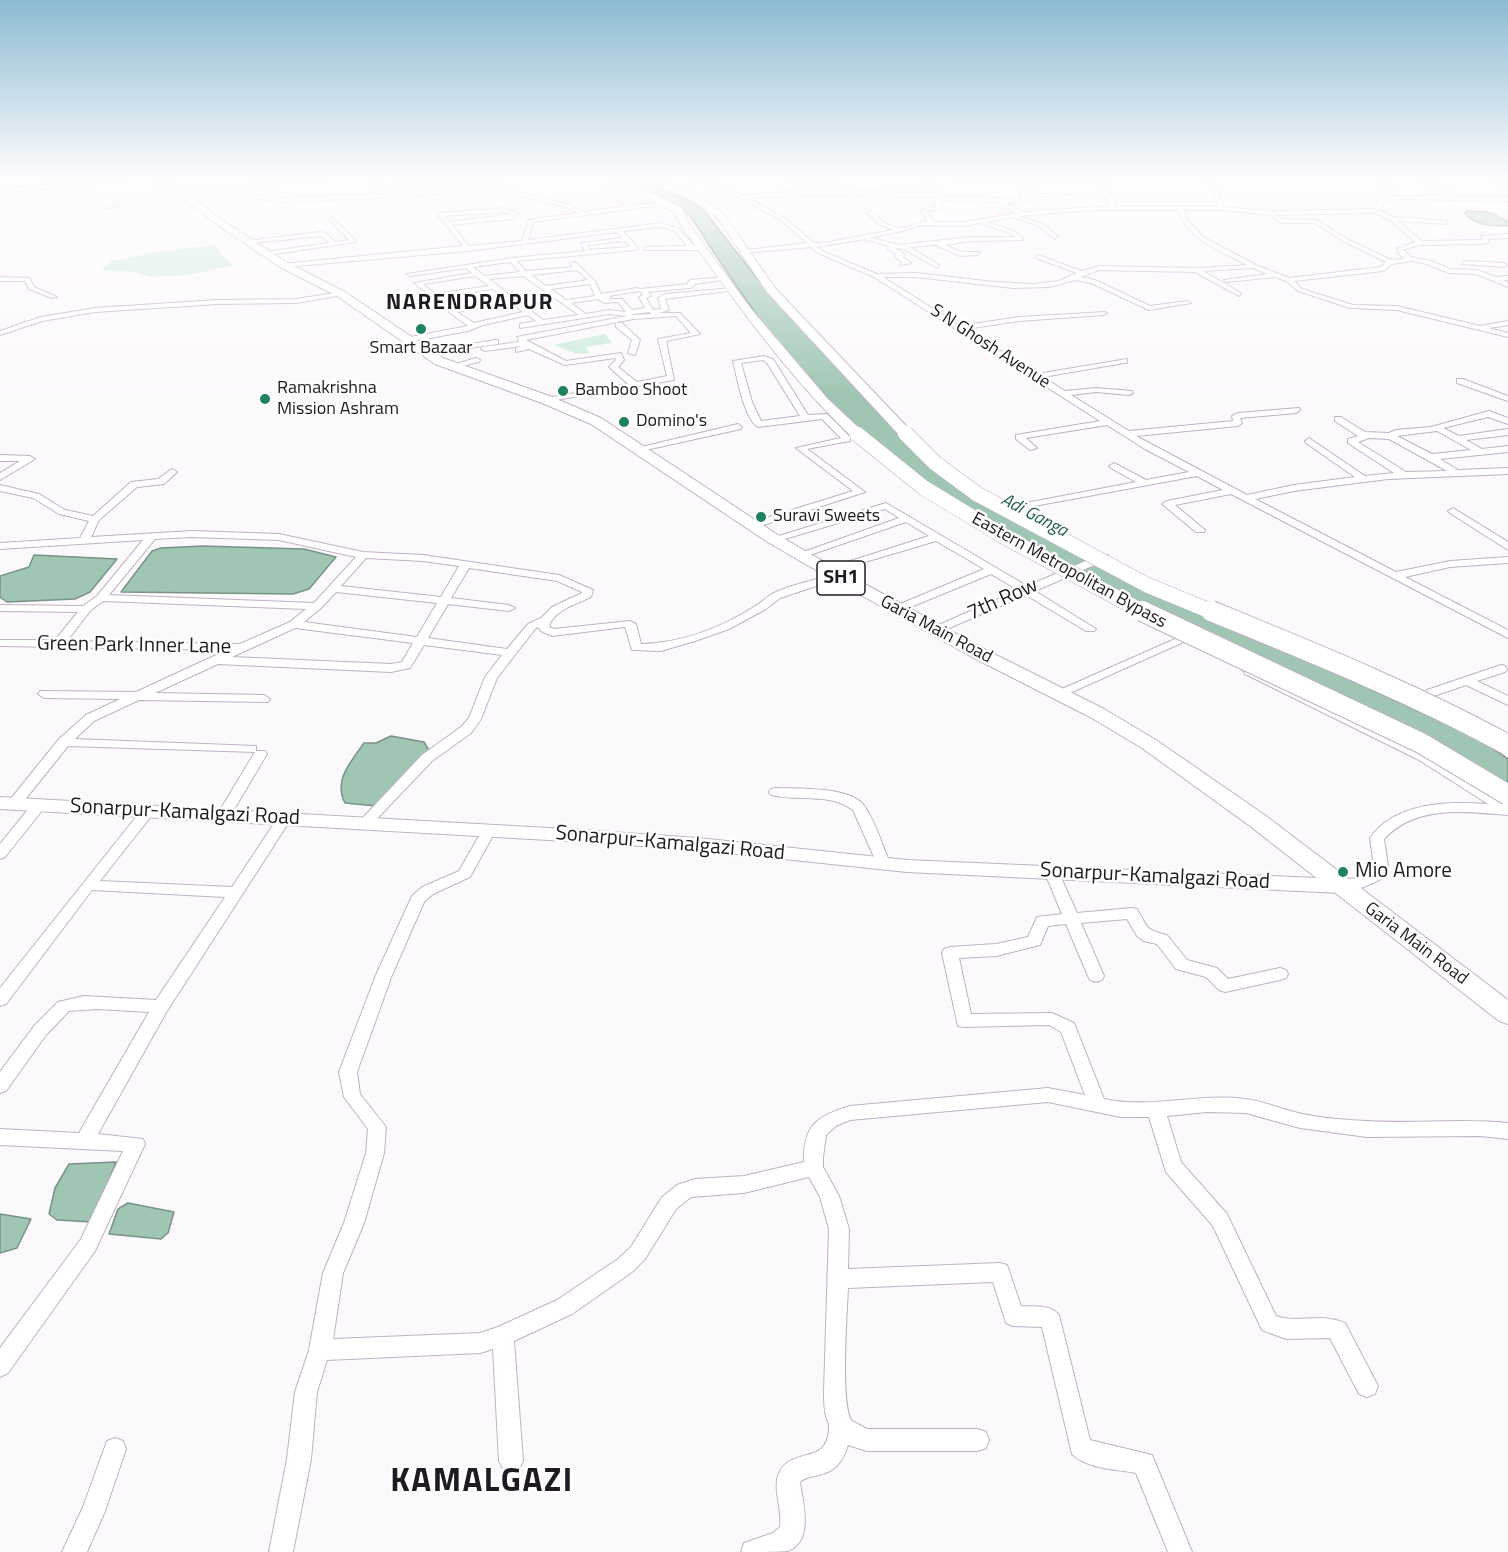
<!DOCTYPE html>
<style>
body{margin:0}
canvas{display:block;background:#fcf9fd}
</style>
<canvas width="1508" height="1552"></canvas>
<script>
const c = document.querySelector('canvas').getContext('2d');
c.lineJoin = 'round';
function fillPath(path, color) {
  c.fillStyle = color;
  c.fill(path, 'evenodd');
}
function stroke(path, color, width, dash) {
  c.strokeStyle = color;
  c.lineWidth = width;
  c.lineCap = dash ? 'butt' : 'round';
  c.setLineDash(dash || []);
  c.stroke(path);
}
function write(font, color, halo, rows, align = 'center') {
  c.font = font + ' "Titillium Web",sans-serif';
  c.lineWidth = 5;
  c.setLineDash([]);
  c.textBaseline = 'middle';
  c.strokeStyle = halo;
  c.fillStyle = color;
  for (const [text, x, y, turn = 0] of rows) {
    c.save();
    c.translate(x, y);
    c.rotate((+turn || 0) * Math.PI / 180);
    c.textAlign = isNaN(turn) ? turn : align;
    if (halo) c.strokeText(text, 0, 0);
    c.fillText(text, 0, 0);
    c.restore();
  }
}
fillPath(new Path2D(`
 M217,245V249L233,266L186,275L150,277L135,272L101,270L112,261L163,251Z
 M605,334L612,343L586,347L589,353C576,357 565,348 553,345Z`), '#cfecdc');
const water = new Path2D(`
 M618,178H638L696,204L706,213L763,286L837,367L958,485L1284,649L1479,739L1508,759V790C1357,714 1204,640 1056,557C989,519 915,486 859,432C793,370 741,296 693,220L682,208Z
 M1467,211L1488,212L1508,221V226C1492,226 1475,226 1465,213Z
 M203,546L304,549L336,557L309,589L293,594L121,592L152,551L161,548Z
 M34,555L117,559L90,592L75,599L7,602L0,597V576L29,567Z
 M391,736L424,742L430,752L376,806L345,803C333,780 351,762 364,743H376Z
 M116,1162L92,1222L57,1220L49,1214L55,1188L69,1164Z
 M128,1203L174,1212L168,1233L161,1239L109,1234L118,1209Z
 M0,1214L31,1219L17,1248L0,1253Z`);
fillPath(water, '#9fc6b2');
stroke(water, '#799387', 1.5);
const street = new Path2D(`
 M115,178H129L95,184L0,193V189Z
 M308,178H328L247,188L260,196L280,198L373,194L370,178H376L378,194H387L388,186L408,183L407,178H413V183L489,178L518,192L570,205L583,212L626,206L602,189L626,184V186L609,190L632,205L666,202L669,204L533,222L528,240L661,223L679,229L694,246L706,248V250H644L646,247L687,246L675,231L661,227L623,231L638,248L635,250L517,261L526,271L573,267L570,263L575,262L594,280L601,294L637,288L640,289L688,284V282L691,280L724,277L727,279L695,284L694,286L690,288L648,292L651,296L646,298L653,310L661,309L658,298L665,294L732,288L735,290L665,299L669,310L659,313H680L700,334L666,341L674,380L544,402V398H547L628,384L609,367L616,360L615,358L565,365L529,349L516,352V348L522,346L485,351L481,349L482,347L519,342L517,337L627,316L609,314L520,328V324L536,321L528,315L483,325L468,331L408,342L404,340L405,338L468,326L449,312V310L506,299L493,289L434,298L414,283L472,273L466,268L410,276L407,274L512,258L585,251L581,243L622,238L617,232L468,251L284,267L282,264L463,246L438,215L441,213L505,208L519,214L511,219L452,225L469,246L522,241L529,220L577,213L566,207L514,194L483,180L414,186L419,192L480,187L478,190L418,196L409,186L393,188L392,196L376,198L280,202L257,198L246,192H219L183,196L180,194ZM504,212L511,214L450,222L445,216ZM625,241L630,247L590,250L587,245ZM510,262L520,272L484,276L473,267ZM577,270L588,280L546,286L531,275ZM475,276L489,286L435,294L423,284ZM523,276L579,315L543,320L489,279ZM590,284L595,296L566,300L551,289ZM640,291L643,295L639,297L645,308L632,310L622,299H611L609,296ZM598,299L604,303L618,302L626,312L609,310L586,314L571,303ZM510,302L523,312L474,323L457,312ZM650,312L651,314L631,315L632,314ZM676,316L691,333L658,339L667,376L637,382L618,367L624,360L621,353L566,361L526,340L633,319Z
 M688,178H696L743,195L805,191L935,193L924,178H929L943,196L998,198L1003,200L1023,198L1017,188L1033,185L1035,188L1023,190L1026,194H1076L1029,197V200L1007,203L1022,212L1109,206C1107,196 1101,191 1098,183L952,178L1099,179L1104,181L1105,189L1113,196L1115,206H1218L1212,188L1203,178H1208L1217,187L1223,207L1271,211L1374,209L1378,203L1377,199L1386,197L1379,190L1388,187L1375,178H1381L1395,187V189L1386,191L1392,196H1447L1421,178H1427L1454,196L1508,197V201L1399,199L1382,201L1384,203L1379,210L1393,217L1448,221L1446,224L1398,221L1421,241L1483,240L1481,236L1508,234V238L1488,239L1489,242L1484,244L1419,245L1403,250L1411,257L1431,261L1450,269L1477,270L1496,277L1508,276V280H1503L1508,283V287L1476,274L1449,273L1427,264L1413,261L1392,264L1383,271L1294,281L1302,289L1353,305L1397,306L1480,326L1508,321V325L1489,328L1508,333V337L1397,310L1350,308L1298,291L1286,281L1275,277L1227,282L1224,280L1267,274L1253,268L1203,271L1241,293L1239,296L1195,272L1099,270L1081,277L1095,280L1150,306L1188,301L1191,303L1149,310L1091,283L1075,280L1049,287L1013,288L916,277H883L960,326L1019,317L1105,312L1107,313L1103,315L1019,321L966,329L1037,374L1127,359V363H1124L1043,377L1065,391L1096,388L1132,391L1133,393L1129,395L1096,392L1071,395L1129,431L1233,421L1232,416L1238,413L1299,408L1300,410L1296,413L1240,418L1242,423L1238,426L1136,436L1247,495L1294,485L1355,477L1306,443L1305,441L1309,438L1365,476L1394,473L1348,443V439L1358,436L1335,421V417H1341L1365,432L1389,433L1396,430L1431,427L1489,411L1508,418V424L1488,417L1443,428L1459,436L1508,429V435L1466,440L1482,449L1508,446V452L1440,459L1458,470L1508,468V474L1388,479L1294,491L1255,499L1396,572L1450,561L1508,557V563L1450,567L1405,577L1508,630V638L1231,494L1175,505L1205,530L1204,532H1196L1162,504L1167,501L1223,490L1197,476L1007,511L1005,509L1010,506L1136,482L1111,468L1109,466L1114,463L1146,480L1189,472L1145,449L1107,425L1026,438L1037,448L1030,450L1016,439V435L1100,421L874,277L818,253L811,247L744,253L746,250L807,243L782,221L740,198ZM805,195L937,197L938,198L934,203L936,207L921,210L927,221C918,221 908,229 899,228C887,227 879,217 870,211L867,213L879,224L893,230L829,242L814,243L786,219L748,198ZM943,200L997,202L1016,213L966,222H933L927,211L941,209L940,203ZM1095,210H1178C1188,241 1220,250 1247,265L1196,268L1099,266L1082,271L1038,255L1036,258L1077,273L1059,281L1033,284L994,282L916,273L877,274L822,251L817,247L864,239L889,246L888,249L897,255L895,257L902,262L900,265L911,263L903,257L904,254L895,248L904,249L937,268L939,265L910,247L936,245L960,256L978,255L980,252H961L945,245L970,241L1023,240V238L1012,230L986,222L1013,217L1039,226L1055,239L1057,236L1043,224L1019,216ZM1184,210H1221L1270,215L1281,223H1314L1345,242L1386,262L1381,267L1289,278L1256,265L1203,237L1188,221ZM1375,213L1390,220L1415,242L1397,249L1398,253L1405,259L1391,260L1349,240L1317,220L1282,219L1276,215ZM979,223L1008,232L1015,237H970L900,245L870,238L906,230L921,225L966,226ZM1437,431L1471,450L1432,454L1397,436ZM1369,438L1389,439L1447,471L1406,472L1358,442Z
 M791,178H832L833,179L789,181Z
 M1490,178H1497L1508,185V189Z
 M107,205L121,207L105,208Z
 M332,217L355,240V242L268,255L266,252L329,243L322,236L251,243L248,241L319,232L326,233L335,242L349,240L330,220Z
 M1464,261L1504,263L1507,265L1504,267L1462,264Z
 M0,277L29,278L34,287L57,297L52,298L29,289L25,281H0Z
 M341,292L343,295L296,303L217,304L95,312L42,321L0,335V331L41,317L95,308L217,300L296,299Z
 M616,323H622L640,340L635,355L628,353L632,340L616,327Z
 M495,340H498V344L425,354L421,352Z
 M764,356L773,359L808,415L827,414L850,437V441L807,449L865,492L754,528L750,527V523L853,491L796,448L841,438L822,419L758,427C744,419 737,377 733,361ZM763,360L767,363L800,416L761,421L752,402L741,363Z
 M476,358L480,360L479,362L450,369L446,367Z
 M1457,379H1463L1508,396V401L1457,383Z
 M738,424L742,427L741,429L641,451L637,448Z
 M0,455L30,456L35,459L0,480V473L20,461H0Z
 M172,469L177,472L164,484L137,487L99,520L91,537L192,531L279,534L363,552L423,555L559,575L593,590L591,597C577,604 553,610 549,627L554,629L630,621L636,624L641,644C682,643 723,627 757,605C762,602 767,597 772,594C787,586 820,578 838,574L843,577L780,598L766,609L729,629L695,641L661,651L632,650L625,627L552,636L541,631L538,627L536,628L497,678L481,719L471,733L432,761L370,826H360L358,823L422,755L461,727L469,718L485,677L502,655L424,645L410,668L391,672L218,664L155,693L264,695L270,699L268,702L139,700L94,721L75,739L256,746V751H265L267,754L229,818H219L217,815L255,752L68,746L19,807H9L7,804L9,801L59,739L86,715L120,699L44,698L38,694L40,691L136,692L227,650L0,646V640H55L78,612L0,611V605L83,606L97,596L143,540L0,549V543L80,538L89,521L59,514L33,498L0,491V485L39,494L65,510L93,516L131,482L158,479ZM192,537L279,540L356,557L314,603L109,595L155,539ZM366,558L423,561L459,566L441,597L341,586ZM469,568L557,581L582,592V593L552,607L541,618L528,624L507,649L428,638L448,604L509,611L515,608L509,605L451,598ZM336,592L437,603L417,637L304,622L321,608ZM103,601L306,609L290,622L240,644L67,641L90,611ZM295,628L413,643L402,662L391,664L232,657Z
 M886,503L1027,586L1100,555H1108V559L1035,591L1096,629L1094,631H1086L1026,595L940,632H932V628L1018,590L991,574L901,611H893V607L984,569L936,541L831,572L827,573L822,570L929,536L906,522L804,557H796L795,555L899,518L885,509L778,541H770L769,539Z
 M1453,508L1508,542V550L1450,513L1448,511Z
 M1184,635L1188,636L1190,638L1188,640L1063,696L1059,697L1053,693Z
 M1501,665L1505,666L1507,669L1505,672L1477,681L1508,696V705L1466,685L1431,697L1425,693L1427,690Z
 M1249,667L1429,754L1508,805V815C1465,812 1417,804 1384,839L1388,866L1384,877C1372,885 1349,894 1335,890L1332,886L1335,882L1365,876L1372,871L1374,866L1370,838C1395,802 1448,801 1488,804L1419,760L1245,674L1243,671L1245,668Z
 M776,788C798,789 852,786 865,807C876,823 882,845 890,863L888,866H878L853,810C829,792 798,802 771,795L769,792L771,789Z
 M39,801L46,805L44,808L5,857L0,859V844L34,802Z
 M149,806L156,810L100,881L232,887L279,816H289L291,819L167,1011L98,1134L143,1139L145,1144L95,1251L8,1373L0,1377V1348L81,1239L123,1151L0,1145V1129L79,1133L149,1012L97,1009L69,1011L46,1035L6,1091L0,1093V1072L34,1026L58,1002L84,996L156,1000L225,897L92,890L6,1004L0,1006V988L144,807Z
 M489,825L496,830L470,877L433,894L424,902L392,975L357,1072L360,1094L386,1127L384,1153L364,1223L343,1273L333,1339L480,1333L498,1327L557,1300L618,1259L631,1247L662,1197L677,1185L695,1179L744,1176L804,1162C803,1125 817,1116 850,1106L1048,1088L1085,1095L1061,1032L1049,1025L964,1027L958,1026L942,953L944,949L950,947L996,944L1028,937L1037,917L1062,914L1045,873L1047,870H1057L1059,873L1077,913L1132,908L1137,909C1149,929 1144,929 1167,935L1187,960L1217,968L1228,979L1280,968L1286,970L1288,974L1286,978L1280,980L1225,992L1219,990L1206,977L1176,969L1157,944L1144,941L1137,936L1127,919L1081,923L1104,976L1102,980L1096,982L1090,980L1088,976L1066,924L1048,926L1040,945L996,956L959,958L971,1014L1052,1013L1074,1023L1104,1099C1151,1109 1198,1093 1245,1099C1263,1101 1281,1109 1298,1113C1320,1118 1344,1120 1366,1121C1414,1124 1461,1118 1508,1123V1139L1480,1136L1367,1137L1300,1128L1246,1113L1207,1112L1167,1116L1181,1162L1227,1214L1276,1316C1299,1324 1318,1312 1345,1323L1378,1386L1375,1394L1367,1397L1359,1394L1330,1338L1286,1339L1262,1330L1213,1226L1166,1172L1149,1117H1121L1048,1102L850,1120L836,1126L826,1135L823,1157V1167L839,1196L849,1229L848,1269L1000,1263L1007,1265L1021,1306C1034,1307 1050,1304 1059,1315L1090,1440L1152,1455L1192,1552H1168L1136,1473C1116,1469 1087,1469 1072,1454L1042,1327L1013,1326L1006,1323L993,1282L848,1288C847,1312 840,1406 852,1421L867,1429H978L986,1432L989,1440L986,1448L978,1451H867L848,1445C843,1461 836,1471 819,1475C811,1477 806,1477 800,1482C803,1503 814,1541 788,1551C778,1552 753,1552 741,1552L744,1543L773,1533L780,1527C783,1510 771,1486 780,1471C794,1447 827,1465 829,1429C830,1425 827,1420 826,1416C824,1408 824,1400 824,1392L829,1229L820,1197L809,1177L744,1193L691,1197L676,1209L645,1259L632,1272L572,1314L514,1341L523,1461L519,1469L511,1473L503,1469L499,1461L493,1349L480,1353L327,1360L317,1392L311,1459L293,1552H269L287,1459L295,1392L309,1350L323,1273L344,1223L366,1153L368,1129L344,1097L339,1072L376,975L412,896L422,887L459,871L484,827Z
 M115,1438L123,1441L126,1449L105,1511L87,1552H62L83,1507L107,1441Z`);
const secondary = new Path2D(`
 M0,797L584,830L698,838L907,860L1340,879L1347,881L1350,886L1347,891L1340,893L907,872L698,850L584,842L0,809Z`);
const primary = new Path2D(`
 M149,178H160L186,192L222,220L288,263L345,292L443,358L552,397L601,418L778,535L819,559L984,649L1104,709L1156,740L1266,816L1508,1000V1024L1499,1021L1250,826L1142,748L1090,717L972,657L807,565L766,541L591,424L542,403L435,364L337,296L280,267L216,224L180,196Z
 M609,178H620L681,208L689,224L751,309L827,398L862,431L864,434L862,437H852C786,374 733,299 680,224L674,212Z
 M644,178H656L697,196L723,213L775,288L910,430L912,433L910,436H900L767,292L717,217L691,200Z`);
stroke(street, '#c0b1c4', 2);
stroke(secondary, '#c0b1c4', 2);
stroke(primary, '#c0b1c4', 2);
fillPath(street, '#fff');
fillPath(secondary, '#fff');
fillPath(primary, '#fff');
const primaryBridgeFar1 = new Path2D(`
 M905,433L935,463L977,494L1147,585L1215,613
 M857,434L924,488L1003,536L1145,613`);
const primaryBridge = new Path2D(`
 M1142,611L1421,743L1508,795
 M1211,611C1311,652 1413,693 1508,745`);
stroke(primaryBridgeFar1, '#c0b1c4', 16, []);
stroke(primaryBridge, '#c0b1c4', 22, []);
stroke(primaryBridgeFar1, '#fff', 15);
stroke(primaryBridge, '#fff', 20);
const sky = c.createLinearGradient(0, 0, 0, 396);
sky.addColorStop(0, '#8bbbd2');
sky.addColorStop(0.45, '#fefcfe');
sky.addColorStop(1, '#fefcfe00');
c.fillStyle = sky;
c.fillRect(0, 0, 1508, 396);
for (const [x, y, r, color] of [
 [421,329,6,"#1e825c"],
 [563,391,6,"#1e825c"],
 [265,399,6,"#1e825c"],
 [624,422,6,"#1e825c"],
 [761,517,6,"#1e825c"],
 [1343,872,6,"#1e825c"]
]) {
  const dot = new Path2D();
  dot.arc(x, y, r, 0, 2 * Math.PI);
  c.fillStyle = color;
  c.fill(dot);
  stroke(dot, '#fff', 2);
}
write('18px', '#201b22', '#fff', [
 ["S N Ghosh Avenue",990,347,33],
 ["Eastern Metropolitan Bypass",1069,571,29],
 ["Garia Main Road",936,630,28],
 ["Garia Main Road",1416,944,37]
]);
write('18px', '#201b22', '#fff', [
 ["Smart Bazaar",421,349,"center"],
 ["Ramakrishna",277,389],
 ["Mission Ashram",277,410],
 ["Bamboo Shoot",575,391],
 ["Domino's",636,422],
 ["Suravi Sweets",773,517]
], 'left');
write('italic 18px', '#226347', '#fff', [
 ["Adi Ganga",1034,516,28]
]);
for (const [x, y, w] of [
 [841,578,48]
]) {
  const box = new Path2D();
  box.roundRect(x - w / 2, y - 17, w, 34, 4.5);
  c.fillStyle = '#fff';
  c.fill(box);
  stroke(box, '#201b22', 1.5);
}
write('bold 20px', '#201b22', null, [
 ["SH1",841,578]
]);
write('21px', '#201b22', '#fff', [
 ["7th Row",1003,600,-24],
 ["Green Park Inner Lane",134,646,1],
 ["Sonarpur-Kamalgazi Road",185,813,3],
 ["Sonarpur-Kamalgazi Road",670,844,5],
 ["Sonarpur-Kamalgazi Road",1155,877,3]
]);
write('21px', '#201b22', '#fff', [
 ["Mio Amore",1355,872]
], 'left');
c.letterSpacing = '1.5px';
write('bold 22px', '#201b22', '#fff', [
 ["NARENDRAPUR",470,304]
]);
c.letterSpacing = '0px';
c.letterSpacing = '1.5px';
write('bold 33px', '#201b22', '#fff', [
 ["KAMALGAZI",482,1483]
]);
c.letterSpacing = '0px';
</script>
